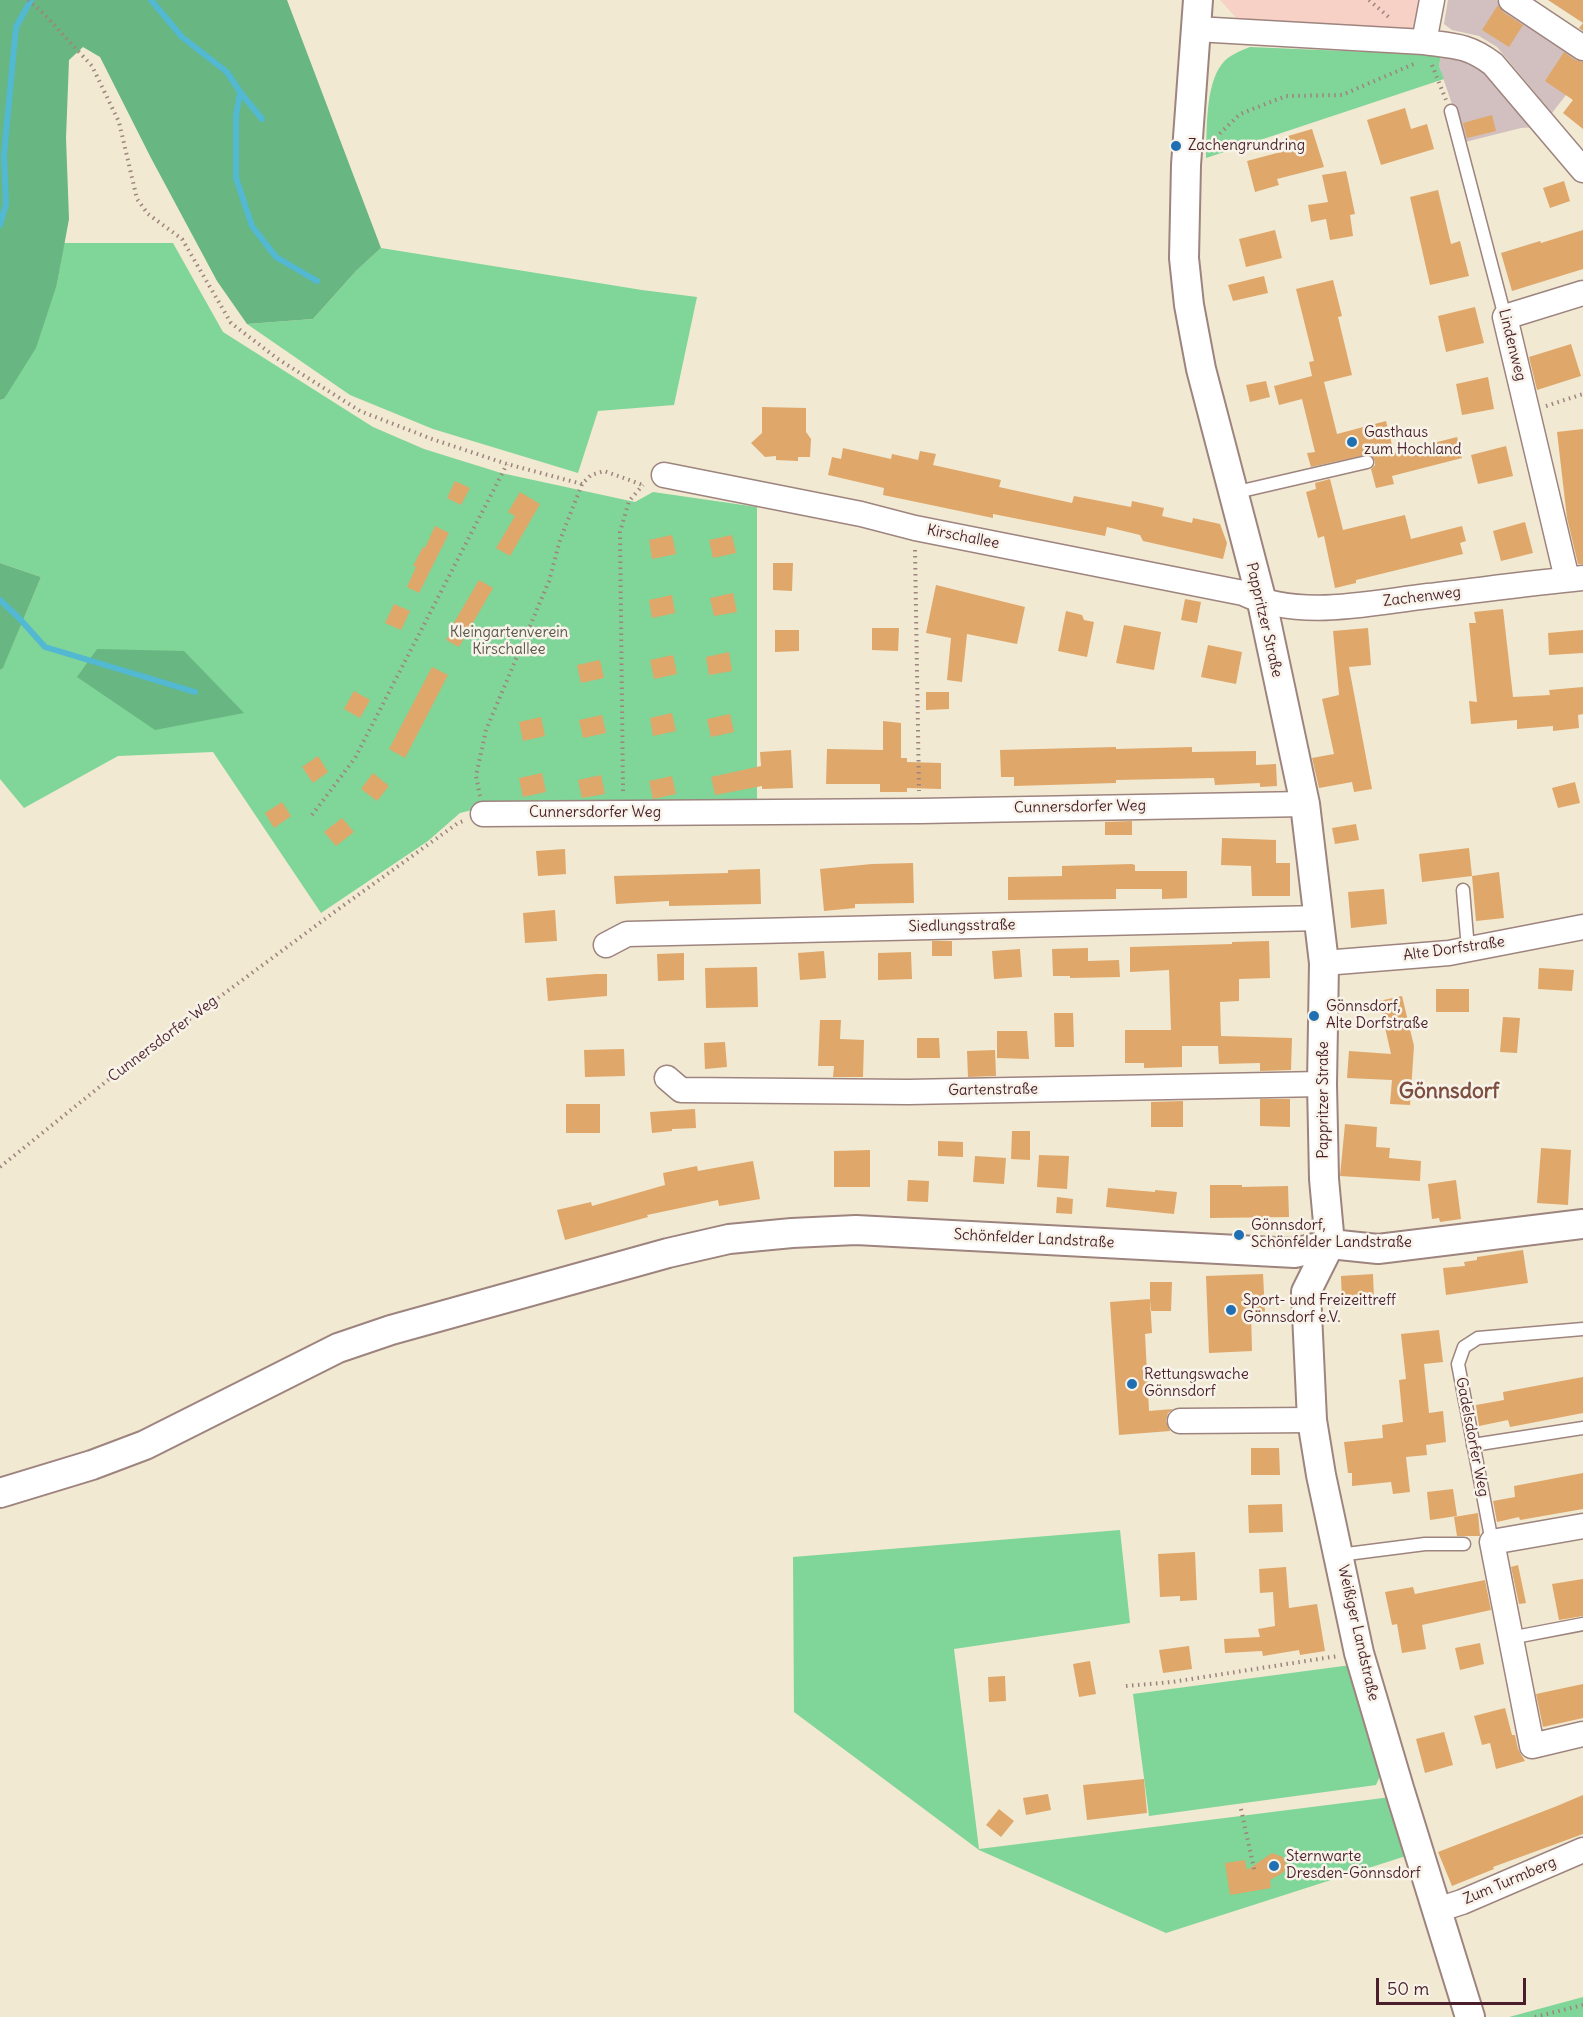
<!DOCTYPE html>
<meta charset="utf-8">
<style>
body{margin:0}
#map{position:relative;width:1583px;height:2017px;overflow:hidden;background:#f1e9d2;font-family:Delius,sans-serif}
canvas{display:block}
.scale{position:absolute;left:1376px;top:1978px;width:150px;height:27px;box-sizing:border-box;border:3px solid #4a1f2b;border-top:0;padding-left:8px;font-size:18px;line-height:21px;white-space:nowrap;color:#4a1f2b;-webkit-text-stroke:4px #f7f3e8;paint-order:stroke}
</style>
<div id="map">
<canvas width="1583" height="2017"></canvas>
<div class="scale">50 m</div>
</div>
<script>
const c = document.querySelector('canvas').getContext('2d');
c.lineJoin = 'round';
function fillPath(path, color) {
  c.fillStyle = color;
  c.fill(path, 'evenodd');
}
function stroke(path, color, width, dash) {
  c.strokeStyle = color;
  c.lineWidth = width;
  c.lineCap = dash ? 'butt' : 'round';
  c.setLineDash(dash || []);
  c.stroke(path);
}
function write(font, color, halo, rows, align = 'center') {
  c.font = font + ' Delius,sans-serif';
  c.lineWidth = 5;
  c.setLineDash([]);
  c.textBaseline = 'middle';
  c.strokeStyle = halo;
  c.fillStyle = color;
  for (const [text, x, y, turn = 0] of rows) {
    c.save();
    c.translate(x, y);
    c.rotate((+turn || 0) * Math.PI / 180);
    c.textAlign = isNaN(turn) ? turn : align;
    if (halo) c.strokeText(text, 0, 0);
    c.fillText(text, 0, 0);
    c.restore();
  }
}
fillPath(new Path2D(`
 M1220,0H1423L1418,23L1411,30L1238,20Z`), '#f7d1c6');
fillPath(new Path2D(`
 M1448,0H1496L1583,55V73L1552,113L1497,47L1479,36L1452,30L1444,24Z
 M1441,55L1468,57L1487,70L1535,127L1521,128L1465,142L1439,66Z`), '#d2bfbf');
fillPath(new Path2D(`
 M1250,47L1441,55L1439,66L1444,79L1206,158C1207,132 1205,85 1222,64C1229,55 1240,51 1250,47Z
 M64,243H173L223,332L373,427L424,449L501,473L635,502L653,492L757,507V801L492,805L460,813L428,841L321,913L213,752L118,756L24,808L0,779V670L3,667L41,577L0,563V400L4,399L57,284Z
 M381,248L642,290L697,297L674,405L598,411L578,473L433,429L350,395L247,324L313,319L356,271Z
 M1120,1530L1130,1623L954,1649L979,1849L1391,1797L1409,1855L1166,1933L979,1850L794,1712L793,1557Z
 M1351,1665L1381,1774L1376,1785L1149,1816L1133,1694Z
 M1583,1997V2017H1509Z`), '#80d599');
fillPath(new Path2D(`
 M0,0H287L381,248L356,271L313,319L247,324L217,281L151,158L100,57L83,47L69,60L66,138L69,219L57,284L36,348L4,399L0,400Z
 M0,563L41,577L3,668L0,670Z
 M97,649L184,651L244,713L155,730L77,677Z`), '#68b681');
stroke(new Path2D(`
 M151,0L182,37L227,72L240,92L236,116V178L252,226L276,257L317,281
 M240,92L262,119
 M0,225L6,204L4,155L16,27L31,0
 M0,600L19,618L45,647L195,692`), '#53b8d2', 6);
fillPath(new Path2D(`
 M1548,0H1583V31L1579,28L1583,23Z
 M1498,5L1503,12L1523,25L1509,47L1482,30Z
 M1564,52L1575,60L1583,62V129L1563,113L1573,100L1545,81Z
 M1405,108L1411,129L1427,124L1434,149L1381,165L1367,120Z
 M1492,115L1496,131L1467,138L1463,123Z
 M1312,129L1324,167L1277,179L1279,185L1255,192L1247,161L1292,149L1288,136Z
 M1346,171L1355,214L1350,215L1353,236L1330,240L1326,219L1311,222L1308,205L1328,202L1322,175Z
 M1564,181L1570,201L1550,208L1543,188Z
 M1438,190L1451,244L1460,241L1469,276L1430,285L1410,197Z
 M1275,230L1282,258L1246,267L1239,239Z
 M1583,230V269L1512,291L1501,253L1540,241L1541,243Z
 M1264,276L1268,293L1233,301L1228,285Z
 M1333,280L1342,316L1338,317L1352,375L1324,382L1337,434L1386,421L1394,453L1457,437L1462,458L1392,476L1394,484L1376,488L1371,469L1375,465V461L1370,454L1311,467L1307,453L1315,452L1302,399L1279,405L1274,386L1312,376L1309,362L1314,361L1296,289Z
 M1475,307L1484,343L1446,352L1438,316Z
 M1571,344L1581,376L1537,390L1529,357Z
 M1488,377L1494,409L1462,415L1456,384Z
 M1266,381L1270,397L1250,402L1246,385Z
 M762,407L806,408V432L811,439L810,457H798V461L776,460V456L765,457L751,443L762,433Z
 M1583,429V564H1578L1567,518L1557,432Z
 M1506,446L1513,476L1478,484L1471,455Z
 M843,448L891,459L892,454L918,460L920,451L936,454L933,465L1001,480L999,487L1072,503L1074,496L1131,507L1132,501L1164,508L1162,516L1192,523L1193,518L1220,524L1227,543L1223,559L1143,541L1140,535L1107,527L1105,536L993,514V518L883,495L884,488L828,475L832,457L841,459Z
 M1330,479L1343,530L1405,515L1411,539L1462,526L1466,541L1460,543L1463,554L1356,580V583L1335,588L1324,536L1318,538L1306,492L1316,489L1315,483Z
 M455,481L470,488L461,505L447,498Z
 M520,492L540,504L510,556L496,548L515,516L508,512Z
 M1525,522L1533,553L1501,561L1493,531Z
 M435,526L449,533L419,593L407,587L416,567L413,566L423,547L425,548Z
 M672,535L676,554L652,559L649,540Z
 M732,535L736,553L713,558L709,540Z
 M773,563H793L792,591L773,590Z
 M479,580L493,588L459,647L446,640L454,627L452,626Z
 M936,585L1025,607L1017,644L967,634L962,682L947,680L951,638L926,633Z
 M733,593L737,612L714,616L710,598Z
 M672,595L675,613L652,618L649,600Z
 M1185,599L1201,602L1197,623L1181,620Z
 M394,604L410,611L401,630L385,623Z
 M1503,609L1513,697L1550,695L1549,690L1583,687V714L1578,715L1579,728L1553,731V726L1517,729V720L1471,724L1469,701L1477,702L1469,623H1476L1474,612Z
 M1066,611L1082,615L1084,620L1094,622L1087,657L1058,651Z
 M1124,625L1161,632L1154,670L1116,663Z
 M872,628H899L898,651L872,650Z
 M1368,628L1371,665L1349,667L1372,789L1354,792L1352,782L1319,788L1312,758L1334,754L1322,699L1339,695L1333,631Z
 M775,630H799V651L775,652Z
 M1583,630V653L1549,655L1548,633Z
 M1208,645L1242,652L1236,684L1201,677Z
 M729,652L732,671L709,675L706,657Z
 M673,655L677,674L654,679L650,660Z
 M600,660L604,678L581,683L577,665Z
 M432,667L448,675L405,758L389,749Z
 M354,691L370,700L360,718L344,709Z
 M926,692H949V709L926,710Z
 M672,713L676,731L653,736L650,718Z
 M730,714L734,732L711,737L707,719Z
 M602,715L606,733L583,738L579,720Z
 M541,717L545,736L523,741L519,722Z
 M883,721L901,723V758H907V762L941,763V789L907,788V792H880V784H826L827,749L883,750Z
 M1116,747V749L1192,747V752L1256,751V765L1276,764L1277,786L1260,787V783L1215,785L1214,778L1116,780V783L1014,786V777H1001L1000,750Z
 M791,750L793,788L762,789V786L715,795L711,777L761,766L760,752Z
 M318,756L328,772L313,783L302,767Z
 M373,773L389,786L377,801L361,789Z
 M542,773L546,792L523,797L519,778Z
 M601,775L605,794L582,798L578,780Z
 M672,776L676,794L653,799L649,781Z
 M1575,782L1580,803L1558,808L1552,788Z
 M282,802L291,816L274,828L265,813Z
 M342,818L354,832L336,846L324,832Z
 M1132,821V835H1105V822Z
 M1356,824L1359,840L1335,844L1332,828Z
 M1222,838L1276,840V863H1290V896H1252L1251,866L1221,865Z
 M1469,848L1472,876L1422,882L1419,854Z
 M565,849L566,874L538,876L536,851Z
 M913,863L914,903L855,904V908L824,911L820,869L872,864Z
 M1132,864L1135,865V871H1187V898L1162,899V889H1116V899L1008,900V877L1062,876V866Z
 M760,869L761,904L669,906V901L616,904L614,876L728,873V870Z
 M1499,872L1504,918L1476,921L1472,876Z
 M1384,889L1387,924L1351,928L1348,892Z
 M555,910L557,941L525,943L523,913Z
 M932,941H952V956H932Z
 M1269,941L1270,978L1239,979V1001L1220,1002L1221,1036L1292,1038L1291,1070L1260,1071V1063L1219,1064L1218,1046H1182V1067L1144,1068V1063H1125V1030H1171L1169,970L1130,972V947L1232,944V942Z
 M1088,948V961L1119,960L1120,977L1070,978V976H1053L1052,949Z
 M1020,949L1022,977L994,979L992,951Z
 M824,951L826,978L800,980L798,953Z
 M911,952L912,979L878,980V953Z
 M684,953V980L658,981L657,954Z
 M757,967L758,1007L706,1008L705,968Z
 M1539,968L1574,970L1572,991L1538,989Z
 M596,974H607V996L548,1001L546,978Z
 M1436,989H1469V1012H1436Z
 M1402,996L1414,1046L1410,1105L1390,1104L1392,1080L1347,1078L1349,1051L1391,1054L1379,1001Z
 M1054,1013H1073L1074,1047H1055Z
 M1503,1017L1520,1018L1517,1053L1500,1052Z
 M820,1020H841L840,1039L864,1040L863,1077H833L834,1066H818Z
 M997,1031H1027L1029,1059L997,1058Z
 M917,1038H939L940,1058H917Z
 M725,1042L727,1067L705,1069L704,1043Z
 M624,1049L625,1076L585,1077L584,1050Z
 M995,1050L996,1076L968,1077L967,1051Z
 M1260,1099H1290V1127L1260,1126Z
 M1183,1101V1127H1151V1102Z
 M566,1104H600V1133H566Z
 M695,1109L696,1128L672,1129V1131L652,1133L650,1112Z
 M1345,1124L1377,1127L1376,1147L1390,1148L1389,1158L1421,1161L1420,1181L1340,1176Z
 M1012,1131H1030V1160L1011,1159Z
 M938,1141L963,1142V1157L938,1156Z
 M1541,1148L1571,1150L1568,1205L1537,1203Z
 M870,1150V1187H834V1151Z
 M1039,1155L1069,1156L1067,1189L1037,1187Z
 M975,1156L1006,1158L1004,1184L973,1182Z
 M753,1161L760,1199L719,1206L718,1200L647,1215L648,1217L565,1240L557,1210L591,1202L592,1206L665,1185L663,1173L697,1166L698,1171Z
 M908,1180L929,1181L928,1202L907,1201Z
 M1456,1180L1461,1219L1440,1222L1439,1218L1432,1219L1428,1184Z
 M1210,1185H1242V1187L1288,1186L1289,1217L1210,1218Z
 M1108,1188L1155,1192V1190L1177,1192L1174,1214L1106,1207Z
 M1057,1197L1073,1199L1072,1214L1056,1213Z
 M1523,1250L1528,1283L1446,1295L1443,1268L1465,1266L1464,1262L1477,1260V1257Z
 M1263,1274L1265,1312H1251L1252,1351L1209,1353L1206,1276Z
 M1373,1274L1374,1300L1342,1302L1341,1276Z
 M1150,1282H1172L1171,1311H1150Z
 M1150,1299L1152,1333L1145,1334L1149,1411L1173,1409L1168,1413L1166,1421L1170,1431L1119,1435L1110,1302Z
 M1439,1330L1443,1362L1424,1364L1429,1413L1443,1411L1446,1442L1426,1445L1427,1455L1406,1457L1410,1492L1393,1494L1391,1482L1352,1486V1473H1348L1344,1442L1383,1438L1382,1425L1403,1422L1399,1380L1406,1379L1401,1334Z
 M1583,1377V1413L1510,1427L1508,1420L1479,1426L1476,1405L1504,1400L1503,1392Z
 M1251,1448H1279L1280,1475H1251Z
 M1583,1473V1509L1520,1520L1519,1517L1497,1522L1493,1501L1515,1497L1514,1486Z
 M1453,1489L1457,1516L1430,1520L1427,1492Z
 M1282,1504L1283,1532L1249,1533L1248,1505Z
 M1478,1513L1480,1536H1457L1454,1517Z
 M1195,1552L1197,1600L1180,1601V1596L1160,1597L1158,1554Z
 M1518,1565L1526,1603L1519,1604L1511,1567Z
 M1286,1567L1289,1608L1317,1604L1325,1651L1300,1655L1299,1650L1263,1656L1262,1651L1225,1653L1224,1639L1260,1637L1258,1629L1275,1626L1273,1592L1260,1593L1259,1569Z
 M1583,1579V1616L1559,1620L1552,1584Z
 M1485,1580L1491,1610L1422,1625L1426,1649L1402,1653L1397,1624L1392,1625L1385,1592L1413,1587L1415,1594Z
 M1480,1643L1484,1664L1460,1670L1455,1648Z
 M1189,1646L1192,1669L1163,1673L1159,1650Z
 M1090,1661L1096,1694L1079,1697L1073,1664Z
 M1005,1676L1006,1701L989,1702L988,1677Z
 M1583,1684V1718L1543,1727L1536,1694Z
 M1505,1708L1512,1735H1515L1518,1749L1525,1761L1496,1769L1490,1743L1482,1745L1474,1716Z
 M1444,1732L1453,1765L1425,1773L1416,1739Z
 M1144,1779L1147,1813L1087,1820L1083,1785Z
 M1048,1794L1051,1810L1026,1815L1023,1798Z
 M1583,1795V1834L1493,1867L1494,1869L1452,1886L1438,1852L1557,1806Z
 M999,1809L1014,1821L1001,1837L986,1825Z
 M1272,1853L1283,1857L1286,1864L1284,1872L1270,1880L1271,1888L1230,1895L1225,1863L1245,1860L1247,1870Z`), '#dfa76a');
const service = new Path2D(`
 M1451,111L1505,317
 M1233,493L1367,462
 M1463,890L1468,949
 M1473,1445L1583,1428
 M1492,1542L1458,1364L1464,1347L1478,1338L1583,1329
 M1339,1555L1425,1544H1464
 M1510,1638L1583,1624`);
const minor = new Path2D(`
 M1511,0L1583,48
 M1196,29L1424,42L1432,0
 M1424,42C1454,46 1468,45 1493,64L1583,170
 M664,475L861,514L915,528L1243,593C1299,620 1369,603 1428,596C1480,590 1531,583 1583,578
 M1567,579L1505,317L1583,293
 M483,814L920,811L1305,804
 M606,945L627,934L1320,918
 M1324,963L1449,953L1583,927
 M667,1078L681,1090L908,1092L1322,1084
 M1180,1421L1312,1420
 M1583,1526L1492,1542L1532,1746L1583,1734
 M1437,1910L1462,1902L1583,1850`);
const tertiary = new Path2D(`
 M1198,0L1186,165L1184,258L1189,305L1201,369L1262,602L1305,804L1324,963L1322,1084L1324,1179L1330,1244
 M1330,1244L1306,1292L1312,1420L1321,1475L1359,1653L1399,1788L1470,2017
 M0,1493L92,1465L145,1445L338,1348L391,1330L668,1253L729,1239L792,1233L856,1230L1295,1253L1330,1244L1378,1249L1583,1224`);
stroke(service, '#9e847e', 15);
stroke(minor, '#9e847e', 27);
stroke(tertiary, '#9e847e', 32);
stroke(new Path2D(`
 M28,0L43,13L92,66L119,122L137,199L148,214L182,239L231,323L278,359L360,411L432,439L507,464L582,484
 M1369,0L1391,19
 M1432,65L1446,100
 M1211,142L1240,114L1286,96L1342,95L1416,63
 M1546,406L1583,394
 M915,550L919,791
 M623,791L620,532L629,501L643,485
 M480,796L476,776L486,730L549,581L560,540L582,484L591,475L604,471L643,485
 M312,815L355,758L507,464
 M0,1167L118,1072L333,913L458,823L463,821
 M1126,1686L1172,1682L1338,1656
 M1241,1809L1255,1873
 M1535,2017L1583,2005`), '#9e847e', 4, [1.5, 4.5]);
stroke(service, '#fff', 12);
stroke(minor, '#fff', 24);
stroke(tertiary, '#fff', 28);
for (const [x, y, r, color] of [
 [1176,146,6,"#1f6fb2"],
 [1352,442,6,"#1f6fb2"],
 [1314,1016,6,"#1f6fb2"],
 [1239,1235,6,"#1f6fb2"],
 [1231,1310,6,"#1f6fb2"],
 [1132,1384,6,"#1f6fb2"],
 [1274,1866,6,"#1f6fb2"]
]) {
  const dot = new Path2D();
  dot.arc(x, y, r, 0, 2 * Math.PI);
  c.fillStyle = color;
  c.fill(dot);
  stroke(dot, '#f7f3e8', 2);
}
write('15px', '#4a1f2b', '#f7f3e8', [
 ["Zachengrundring",1188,146],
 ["Gasthaus",1364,433],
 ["zum Hochland",1364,450],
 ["Gönnsdorf,",1326,1007],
 ["Alte Dorfstraße",1326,1024],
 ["Gönnsdorf,",1251,1226],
 ["Schönfelder Landstraße",1251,1243],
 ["Sport- und Freizeittreff",1243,1301],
 ["Gönnsdorf e.V.",1243,1318],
 ["Rettungswache",1144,1375],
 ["Gönnsdorf",1144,1392],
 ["Sternwarte",1286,1857],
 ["Dresden-Gönnsdorf",1286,1874]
], 'left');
write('15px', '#4a1f2b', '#f7f3e8', [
 ["Lindenweg",1512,345,76],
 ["Kirschallee",963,537,11],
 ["Zachenweg",1422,597,-7],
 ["Pappritzer Straße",1264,620,77],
 ["Cunnersdorfer Weg",1080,807,-1],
 ["Cunnersdorfer Weg",595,813],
 ["Siedlungsstraße",962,926,-1],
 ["Alte Dorfstraße",1454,949,-8],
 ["Cunnersdorfer Weg",163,1039,-37],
 ["Gartenstraße",993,1090,-1],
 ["Pappritzer Straße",1324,1100,-90],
 ["Schönfelder Landstraße",1034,1239,3],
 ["Gadelsdorfer Weg",1472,1437,79],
 ["Weißiger Landstraße",1358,1633,77],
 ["Zum Turmberg",1510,1881,-23]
]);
write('15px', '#5a564c', '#f7f3e8', [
 ["Kleingartenverein",509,633],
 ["Kirschallee",509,650]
]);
write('bold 21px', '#7e4f41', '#f7f3e8', [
 ["Gönnsdorf",1449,1092]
]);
</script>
